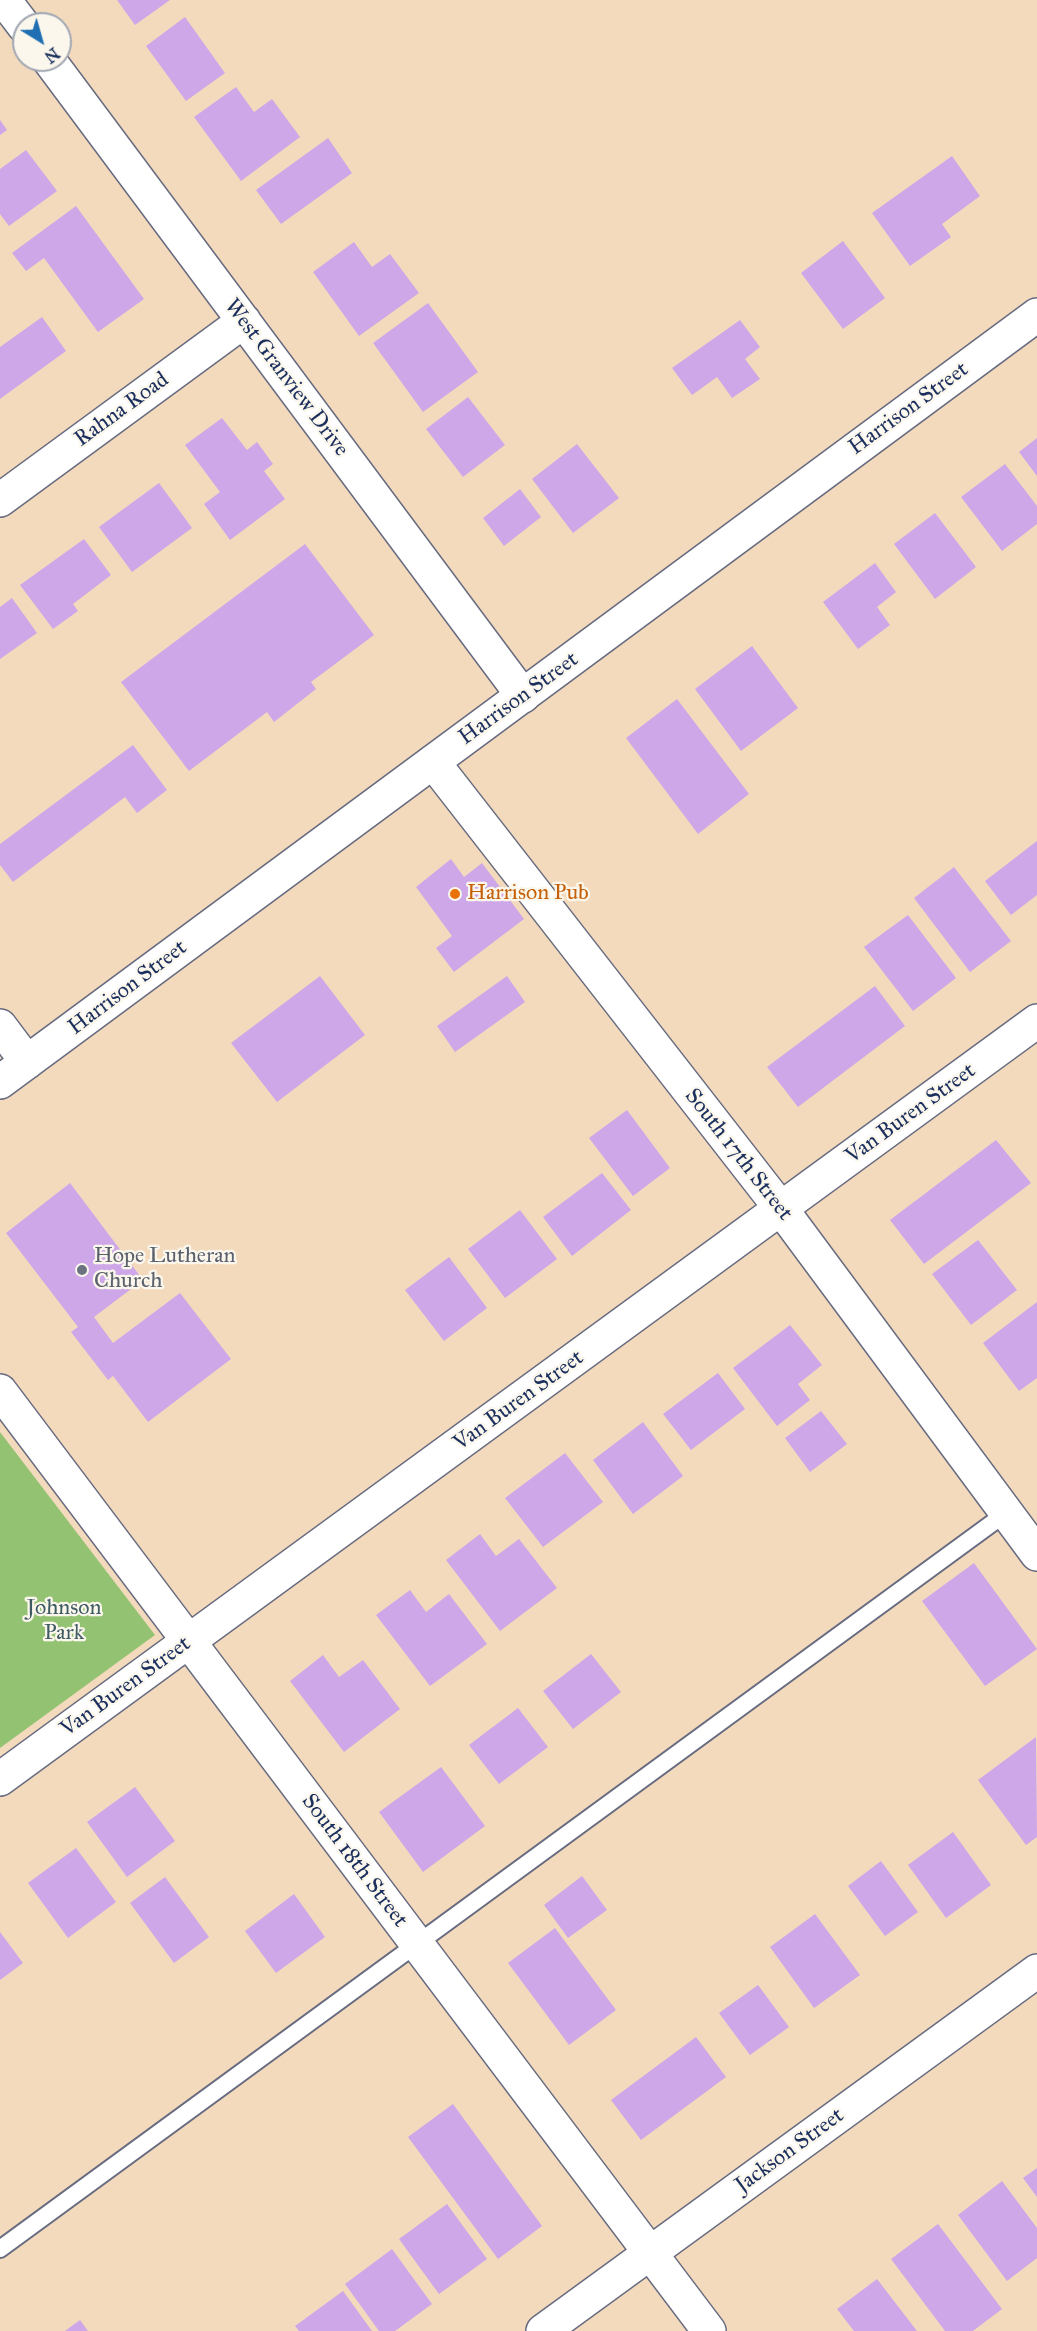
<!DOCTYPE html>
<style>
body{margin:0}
#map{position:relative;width:1037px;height:2331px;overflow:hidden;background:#f4dabd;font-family:"IM FELL Great Primer",serif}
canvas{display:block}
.north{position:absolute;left:12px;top:12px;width:60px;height:60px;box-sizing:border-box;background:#fbf7ec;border:2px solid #a1a7b3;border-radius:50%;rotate:143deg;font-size:16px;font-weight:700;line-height:24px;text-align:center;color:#1b2f5e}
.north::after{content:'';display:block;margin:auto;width:21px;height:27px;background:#1f6fb2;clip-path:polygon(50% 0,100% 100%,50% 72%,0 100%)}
</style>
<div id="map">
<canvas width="1037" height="2331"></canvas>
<div class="north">N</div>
</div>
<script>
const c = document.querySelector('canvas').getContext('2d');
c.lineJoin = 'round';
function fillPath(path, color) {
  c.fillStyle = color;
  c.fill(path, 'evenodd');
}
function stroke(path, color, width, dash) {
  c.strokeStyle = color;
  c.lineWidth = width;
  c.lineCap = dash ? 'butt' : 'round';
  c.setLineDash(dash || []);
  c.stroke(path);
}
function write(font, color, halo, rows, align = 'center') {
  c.font = font + ' "IM FELL Great Primer",serif';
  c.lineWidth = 4.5;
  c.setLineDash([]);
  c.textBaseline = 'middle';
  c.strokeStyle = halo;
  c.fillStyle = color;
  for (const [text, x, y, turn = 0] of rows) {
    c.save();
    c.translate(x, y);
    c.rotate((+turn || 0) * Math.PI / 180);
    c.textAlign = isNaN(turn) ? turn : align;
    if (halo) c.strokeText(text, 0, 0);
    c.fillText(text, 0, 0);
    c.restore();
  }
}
fillPath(new Path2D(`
 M0,1432L155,1635L0,1748Z`), '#93c372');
fillPath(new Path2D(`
 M117,0H170L135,25Z
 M185,17L225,73L186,101L146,46Z
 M236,87L254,112L272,99L300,137L241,181L194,117Z
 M0,120L7,130L0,135Z
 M328,138L352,173L281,224L256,190Z
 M26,150L57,191L9,226L0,214V169Z
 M952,156L980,196L942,224L951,237L910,266L872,213Z
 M76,206L144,299L98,332L44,258L26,271L12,253Z
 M843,241L885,298L843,329L801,273Z
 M354,242L372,267L390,254L419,293L359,336L313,272Z
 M428,303L478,372L423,412L373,343Z
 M42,317L66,351L0,399V347Z
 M740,320L760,347L745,359L760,379L732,398L717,377L692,395L672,368Z
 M468,397L505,445L463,477L426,429Z
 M222,418L247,450L257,442L273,464L264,471L285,499L230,540L204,504L220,492L185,445Z
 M1037,438V476L1019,452Z
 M577,444L619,498L573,533L532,479Z
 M1005,464L1037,506V524L1002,551L961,497Z
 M159,483L192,528L132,572L99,527Z
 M520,489L541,517L504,546L483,518Z
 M935,513L976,567L935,599L894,544Z
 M84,539L111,575L73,604L78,611L53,629L20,585Z
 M305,544L374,635L311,682L316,689L274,722L267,712L189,771L121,682Z
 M875,563L896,592L877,607L890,625L858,649L823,602Z
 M12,598L37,633L0,659V607Z
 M752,646L798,708L741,751L695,689Z
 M677,699L749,794L698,834L626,738Z
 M133,745L167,790L137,813L125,797L13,882L0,865V844Z
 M1037,841V895L1011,915L985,881Z
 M451,859L464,877L482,863L524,919L454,972L436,948L452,936L416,887Z
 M954,867L1011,941L970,972L914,898Z
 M908,915L956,978L913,1011L864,947Z
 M320,976L365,1035L277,1102L231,1043Z
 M507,976L525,1002L455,1052L437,1026Z
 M875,986L905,1026L798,1107L767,1067Z
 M627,1110L670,1168L633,1196L589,1138Z
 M996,1140L1031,1183L924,1264L890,1220Z
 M602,1173L631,1210L572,1256L543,1217Z
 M70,1183L143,1280L94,1317L113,1343L180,1293L231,1359L148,1422L113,1376L108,1380L71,1332L78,1327L6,1233Z
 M520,1210L557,1259L505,1298L468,1249Z
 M978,1240L1017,1290L971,1325L932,1274Z
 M449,1257L487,1308L444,1341L405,1290Z
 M1037,1302V1378L1019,1391L983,1343Z
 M790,1325L822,1365L798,1384L810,1400L777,1426L733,1368Z
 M718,1373L745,1409L691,1450L663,1414Z
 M821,1411L847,1444L810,1472L785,1438Z
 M643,1422L683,1476L633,1514L593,1460Z
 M565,1453L603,1502L543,1547L505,1498Z
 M480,1534L496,1556L519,1539L557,1588L500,1631L446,1560Z
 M974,1563L1037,1649L985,1686L922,1601Z
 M410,1590L426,1612L449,1594L487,1644L430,1686L376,1615Z
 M591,1654L621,1692L573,1729L543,1691Z
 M323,1655L339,1677L363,1660L400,1709L344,1752L290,1681Z
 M518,1708L548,1747L499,1784L469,1745Z
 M1036,1737L1037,1837L1026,1845L978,1780Z
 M441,1767L485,1826L423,1872L379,1812Z
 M135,1787L175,1841L127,1877L87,1822Z
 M953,1832L991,1885L946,1918L908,1865Z
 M76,1848L116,1902L68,1938L28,1883Z
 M881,1861L918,1912L885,1936L848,1886Z
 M582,1876L607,1910L568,1938L544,1905Z
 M165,1877L209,1937L174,1963L130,1903Z
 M294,1894L325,1937L276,1973L245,1931Z
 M815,1914L860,1975L814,2008L770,1947Z
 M555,1928L616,2010L569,2045L508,1963Z
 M0,1932L23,1963L0,1980Z
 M758,1985L789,2027L750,2055L719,2013Z
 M696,2037L726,2077L641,2140L611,2100Z
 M453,2104L542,2226L498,2259L408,2137Z
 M1037,2168V2197L1023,2178Z
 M1002,2181L1037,2228V2258L1007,2281L958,2215Z
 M447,2204L487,2259L439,2294L399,2239Z
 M938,2224L1002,2309L973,2331H945L891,2259Z
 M392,2249L432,2304L395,2331H379L345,2284Z
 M877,2279L917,2331H854L837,2309Z
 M343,2291L372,2331H299L295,2326Z
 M80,2320L88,2331H65Z`), '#cda7e8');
const lane = new Path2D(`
 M0,2249L1006,1513`);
const street = new Path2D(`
 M4,0L24,26
 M49,60L523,696
 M0,500L244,321
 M433,762L782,1210L1037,1554
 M0,1026L27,1062
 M0,1391L709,2331
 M0,1779L1037,1021
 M543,2331L1037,1971`);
const secondary = new Path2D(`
 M0,1082L1037,315`);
stroke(lane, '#676b7f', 20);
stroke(street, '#676b7f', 36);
stroke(secondary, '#676b7f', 36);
stroke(lane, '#fff', 16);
stroke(street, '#fff', 33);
stroke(secondary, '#fff', 33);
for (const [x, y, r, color] of [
 [455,894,6,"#e8710a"],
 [82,1270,6,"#6b7280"]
]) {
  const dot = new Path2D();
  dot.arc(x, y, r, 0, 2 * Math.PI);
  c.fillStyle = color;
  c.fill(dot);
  stroke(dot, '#fbf7ec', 2);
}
write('22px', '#1b2f5e', '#fbf7ec', [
 ["West Granview Drive",286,378,53],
 ["Harrison Street",909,409,-36],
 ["Rahna Road",122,410,-36],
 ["Harrison Street",519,699,-36],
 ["Harrison Street",128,988,-37],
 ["Van Buren Street",911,1114,-36],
 ["South 17th Street",738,1155,52],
 ["Van Buren Street",519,1401,-36],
 ["Van Buren Street",126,1687,-36],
 ["South 18th Street",354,1861,53],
 ["Jackson Street",790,2151,-36]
]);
write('22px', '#c56008', '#fbf7ec', [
 ["Harrison Pub",467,894]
], 'left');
write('22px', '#5b616d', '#fbf7ec', [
 ["Hope Lutheran",94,1257],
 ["Church",94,1282]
], 'left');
write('22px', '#3f5b64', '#fbf7ec', [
 ["Johnson",64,1609],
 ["Park",64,1634]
]);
</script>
